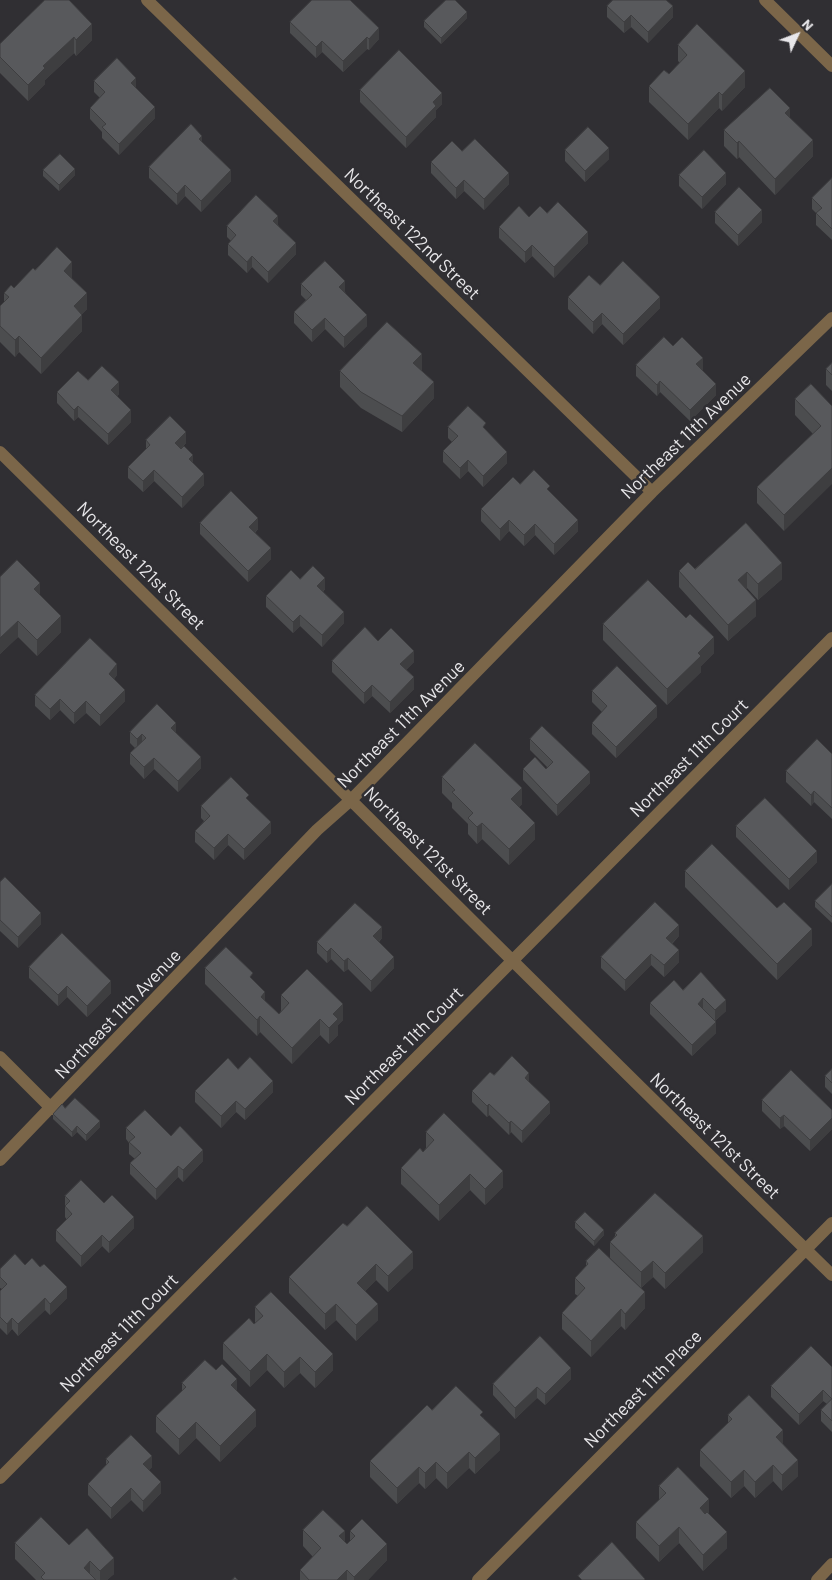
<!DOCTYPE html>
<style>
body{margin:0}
#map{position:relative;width:832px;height:1580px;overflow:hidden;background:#302f33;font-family:Barlow,sans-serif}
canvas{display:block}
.north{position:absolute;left:772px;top:10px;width:50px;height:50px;-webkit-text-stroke:4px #302f33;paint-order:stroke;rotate:47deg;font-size:14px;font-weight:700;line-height:20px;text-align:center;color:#e8e7ea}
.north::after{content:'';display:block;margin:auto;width:18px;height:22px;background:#e8e7ea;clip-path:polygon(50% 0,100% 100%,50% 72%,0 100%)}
</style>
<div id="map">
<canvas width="832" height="1580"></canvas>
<div class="north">N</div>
</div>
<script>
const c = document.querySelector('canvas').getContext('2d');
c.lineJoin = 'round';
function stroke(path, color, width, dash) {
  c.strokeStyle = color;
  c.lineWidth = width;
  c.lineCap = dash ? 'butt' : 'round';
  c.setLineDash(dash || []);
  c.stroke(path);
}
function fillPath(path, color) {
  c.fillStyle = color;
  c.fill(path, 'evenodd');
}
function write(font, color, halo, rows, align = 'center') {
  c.font = font + ' Barlow,sans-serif';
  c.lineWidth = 5;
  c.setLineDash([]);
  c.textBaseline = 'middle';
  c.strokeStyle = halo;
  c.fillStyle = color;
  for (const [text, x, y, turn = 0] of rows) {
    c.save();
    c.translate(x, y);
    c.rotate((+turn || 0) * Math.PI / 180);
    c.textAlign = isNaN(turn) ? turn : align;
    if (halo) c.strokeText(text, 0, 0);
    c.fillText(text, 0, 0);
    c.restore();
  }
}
stroke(new Path2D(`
 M147,0L652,492
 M765,0L832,66
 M0,452C278,726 552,1003 832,1275
 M0,1057L52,1109
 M0,1160L317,830L352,799L652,492L832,318
 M0,1478L832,638
 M478,1580L832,1223
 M817,1580L832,1564`), '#7b6649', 12);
fillPath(new Path2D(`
 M45,0L92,40L76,56L74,53L45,80V84L28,101L0,73V44Z
 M607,6L673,17L648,43L631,27L624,33L607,17Z
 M467,18L441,44L424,27V21Z
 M290,22L379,39L369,50L367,49L343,72L322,52L316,58L290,33Z
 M678,45L745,87L722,111L719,108L688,140L649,102V86L669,74L680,63L678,61Z
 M94,81L136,88L155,118L119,155L102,138V132L90,119V108L100,98L94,92Z
 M360,90L442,104L436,110V117L406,148L360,102Z
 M724,130L813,156L775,195L739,157L737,159L724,146Z
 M202,143L231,181L201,212L185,196L177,205L149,178V167Z
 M565,150L609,159L585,182L565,161Z
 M462,151L509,184L484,210L464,191L456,199L431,173V162Z
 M43,170L75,175L59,191L43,176Z
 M679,175L726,184L702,209L679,186Z
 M832,178V240L816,225V213L812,209V198Z
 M715,212L762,222L738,246L715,223Z
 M547,213L588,243L554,278L532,256L525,263L499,238V227L529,217Z
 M278,225L296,254L268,283L252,267L247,273L228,255V244L231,241L227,237V226Z
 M35,270L72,278H71L87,309L82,314V331L41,374L19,352L15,357L0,342V306L4,302V293L14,288Z
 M301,284L345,292L367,326L344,348L325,329L312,342L294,323V312L306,300L301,295Z
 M600,285L660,308L623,345L602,324L593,334L568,309V297Z
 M673,346L703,369L702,370L716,395L690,421L660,392L657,396L636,376V365Z
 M832,363V391L826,385V369Z
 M421,370L434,398L402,432L361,408L340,387V371Z
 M88,380L119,394L117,396L131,422L108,445L78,417L74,421L57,403V392Z
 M795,399L832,406L784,531L757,503V487L813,434L795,415Z
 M448,427L486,430L507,463L483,487L468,471L460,479L443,462V451L452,442L448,438Z
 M146,440L186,443L181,449L193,463L204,485L182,508L154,481L143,492L128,478V467L146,450Z
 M520,484L550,492L578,531L554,555L535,535L524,546L509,531L500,541L481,521V509Z
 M200,523L258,529L255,533L271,559L248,582L200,534Z
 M746,523L782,579L758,600L747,588L746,589L756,616L728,641L679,587V571L695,569Z
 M0,577L40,595L61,632L37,656L18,637L0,654Z
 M300,579L325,589L323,592L344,623L322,647L300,626L293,633L266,607V596Z
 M603,624L714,653L701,666V672L667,705L603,640Z
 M378,641L414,662L406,670L414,689L390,713L372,696L364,704L332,672V661Z
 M117,675L114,679L125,701L100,726L86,713L74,724L60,710L50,720L35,706V695Z
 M592,691L657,717L616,758L592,734V723L602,712L592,702Z
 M130,732L176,733L201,768L178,792L154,769L144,779L130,764V753L135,748L130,743Z
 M530,739L590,783L557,816L523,780V769H546L547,767L530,750Z
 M832,754V819L814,802L811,806L786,782V771Z
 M442,777L522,804L519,807L535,839L509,865L482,839L477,844L468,834V824L452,808V803L442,793Z
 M249,801L271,833L244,860L228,845L214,860L195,842V831L204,821L201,818V806Z
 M736,826L817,862L789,890L736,837Z
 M685,871L812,945L777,980L685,887Z
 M0,882L41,924L18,948L0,931Z
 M832,884V923L815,907V901Z
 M679,936L672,944L679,962L664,977L651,965L625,991L601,968V957Z
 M382,938L379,942L394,968L371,992L348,969L344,972L331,959L327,963L317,953V942Z
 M29,967L111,993L87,1017L67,997L58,1006L29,978Z
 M205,968L253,980L265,1001L279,1014L281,1011V995L343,1020L338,1025V1035L329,1044L320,1035L292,1064L260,1032L257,1036L205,984Z
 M701,972L726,1011L715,1021L716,1033L692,1056L650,1014V1003L683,990Z
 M238,1069L273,1092L245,1120L236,1112L221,1128L195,1102V1091Z
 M832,1069V1094L825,1087V1076Z
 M494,1075L529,1082L550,1113L522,1143L511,1132L509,1135L489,1115L487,1117L472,1102V1091Z
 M762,1100L832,1110V1129L810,1151L784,1126L780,1129L762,1111Z
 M65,1108L100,1127L86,1141L77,1132L72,1137L53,1119V1114Z
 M126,1128L171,1136L203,1161L183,1182L178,1177L156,1200L130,1174V1163L135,1159L129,1154V1143L126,1139Z
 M426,1132L503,1187L485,1205L470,1190L439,1221L401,1184V1168L423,1152L426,1148Z
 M65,1196L104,1203L134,1228L109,1253L102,1246L81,1267L56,1241V1230L67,1220L65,1217Z
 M575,1222L604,1235L594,1246L575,1228Z
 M347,1226L413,1268L388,1292L376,1280L365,1291L378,1320L356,1341L336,1320L325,1330L289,1293V1277Z
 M615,1233L703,1252L665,1289L653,1277L641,1288L610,1258V1242L615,1236Z
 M586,1261L645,1308L625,1330L621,1326L591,1357L562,1329V1313L578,1296L575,1294V1278L586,1267Z
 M25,1265L67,1298L50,1315L45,1310L18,1336L12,1329L7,1335L0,1328V1291L2,1289L0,1288V1269Z
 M255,1307L333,1370L315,1388L300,1373L284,1388L267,1370L250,1387L223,1359V1343L255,1323Z
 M832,1367V1432L821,1421V1410L827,1404L823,1401L799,1425L771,1397V1386Z
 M571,1379L545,1405L537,1398L515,1419L493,1395V1384Z
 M182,1383L237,1391L256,1426L220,1462L196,1438L179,1455L156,1432V1416L182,1391Z
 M432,1410L483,1417L500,1450L475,1474L469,1468L447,1489L436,1478L425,1489L419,1483L397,1504L370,1477V1461Z
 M728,1415L783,1444L798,1476L782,1491L773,1481L755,1498L744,1486L731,1498L700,1466V1450L728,1423Z
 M106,1459L152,1467L149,1470L161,1493L143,1512L131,1500L111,1519L88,1495V1484L106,1466Z
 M659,1486L709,1514L727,1548L703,1571L679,1543L659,1562L636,1538V1522L659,1500Z
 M303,1530L345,1542L347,1544L350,1541V1531L387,1560L368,1580H300V1570L313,1557L303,1546Z
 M15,1543L69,1545L114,1574L107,1580H36L15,1559Z`), '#4c4d4f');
fillPath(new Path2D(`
 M673,6V17L648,43V32Z
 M467,12V18L441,44V38Z
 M631,15V27L624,33V22Z
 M92,24V40L76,56V40Z
 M379,28V39L369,50V39Z
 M74,37V53L45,80V84L28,101V85L43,66Z
 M367,37V49L343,72V61Z
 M322,41V52L316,58V47Z
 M745,71V87L722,111V95Z
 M136,78V89L131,83Z
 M719,92V108L688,140V124Z
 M442,93V104L436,110V117L406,148V137L433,102Z
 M155,107V118L119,155V144Z
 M790,108V124L785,113Z
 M202,136V147L199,139Z
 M813,140V156L775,195V179Z
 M739,141V157L737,159V143Z
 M609,148V159L585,182V171Z
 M75,169V175L59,191V185Z
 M231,170V181L201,212V201Z
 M509,173V184L484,210V199Z
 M726,173V184L702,209V197Z
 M464,180V191L456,199V188Z
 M185,185V196L177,205V194Z
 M762,210V222L738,246V235Z
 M278,216V227L273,221Z
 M588,232V243L554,278V267Z
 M296,243V254L268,283V272Z
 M532,245V256L525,263V252Z
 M252,256V267L247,273V262Z
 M72,262V278L64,287V271Z
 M345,281V293L339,287Z
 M87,293V309L74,322V306Z
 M660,297V308L623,345V334Z
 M602,313V324L593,334V322Z
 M82,315V331L41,374V358Z
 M367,315V326L344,348V337Z
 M325,318V329L312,342V330Z
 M19,336V352L15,357V340Z
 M422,354V370L413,379V363Z
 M703,358V369L696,375V364Z
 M660,381V392L657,396V385Z
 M119,382V394L111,401V390Z
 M434,382V398L402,432V416Z
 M716,384V395L690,421V410Z
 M78,406V417L74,421V410Z
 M131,410V422L108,445V434Z
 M186,432V443L175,455V443Z
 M507,452V463L483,487V476Z
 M193,455V466L189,459Z
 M468,460V471L460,479V468Z
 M832,468V484L784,531V515Z
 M154,470V481L143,492V481Z
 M204,474V485L182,508V497Z
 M258,518V529L249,538V527Z
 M509,520V531L500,541V529Z
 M578,520V531L554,555V544Z
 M535,524V535L524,546V535Z
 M271,548V559L248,582V571Z
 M782,563V579L758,600V584Z
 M747,572V588L738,596V580Z
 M325,578V589L317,597V586Z
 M40,583V600L34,589Z
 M756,600V616L728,641V625Z
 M344,612V623L322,647V635Z
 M300,615V626L293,633V622Z
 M61,616V632L37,656V640Z
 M18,621V637L0,654V638Z
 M714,637V653L701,666V672L667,705V689L698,653Z
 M414,651V662L400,675V664Z
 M117,664V675L109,685V674Z
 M414,677V689L390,713V702Z
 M372,685V696L364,704V693Z
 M125,690V701L100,726V715Z
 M60,699V710L50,720V709Z
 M86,701V713L74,724V713Z
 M657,706V717L616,758V747Z
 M176,723V734L171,728Z
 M142,734V745L137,750V739Z
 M201,757V768L178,792V781Z
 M154,758V769L144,779V767Z
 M590,772V783L557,816V805Z
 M522,788V804L511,815V799Z
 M814,791V802L811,806V795Z
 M271,822V833L244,860V849Z
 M482,823V839L477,844V827Z
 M535,823V839L509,865V849Z
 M228,834V845L214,860V848Z
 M817,851V862L789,890V879Z
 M41,913V924L18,948V937Z
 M679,925V936L666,949V938Z
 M382,927V938L373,947V936Z
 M812,929V945L777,980V964Z
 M331,948V959L327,963V952Z
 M679,950V962L664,977V965Z
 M651,954V965L625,991V980Z
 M394,957V968L371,992V981Z
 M348,958V969L344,972V961Z
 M111,981V993L87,1017V1006Z
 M67,986V997L58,1006V995Z
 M265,992V1008L261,997Z
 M703,998V1009L698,1004Z
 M726,1000V1011L715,1021V1010Z
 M343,1004V1020L338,1025V1035L329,1044V1028L333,1014Z
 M260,1016V1032L257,1036V1020Z
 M320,1019V1035L292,1064V1048Z
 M716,1022V1033L692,1056V1045Z
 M529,1073V1084L525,1078Z
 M273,1081V1092L245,1120V1109Z
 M236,1101V1112L221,1128V1116Z
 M550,1102V1113L522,1143V1131Z
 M489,1104V1115L487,1117V1106Z
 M784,1115V1126L780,1129V1118Z
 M832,1118V1129L810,1151V1140Z
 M100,1121V1127L86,1141V1135Z
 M511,1121V1132L509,1135V1123Z
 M77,1126V1132L72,1137V1132Z
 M203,1150V1161L183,1182V1170Z
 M178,1166V1177L156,1200V1189Z
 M503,1171V1187L485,1205V1189Z
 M470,1174V1190L439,1221V1205Z
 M134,1217V1228L109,1253V1242Z
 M604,1230V1235L594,1246V1241Z
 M102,1235V1246L81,1267V1256Z
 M703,1236V1252L665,1289V1273Z
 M413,1252V1268L388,1292V1276Z
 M653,1261V1277L641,1288V1272Z
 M376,1264V1280L357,1299V1283Z
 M67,1287V1298L50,1315V1304Z
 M645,1292V1308L625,1330V1314Z
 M45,1298V1310L18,1336V1324Z
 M336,1304V1320L325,1330V1314Z
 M378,1304V1320L356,1341V1325Z
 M621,1309V1326L591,1357V1341Z
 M12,1318V1329L7,1335V1324Z
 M267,1354V1370L250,1387V1371Z
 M333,1354V1370L315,1388V1372Z
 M300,1357V1373L284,1388V1372Z
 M571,1368V1379L545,1405V1394Z
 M237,1379V1395L231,1385Z
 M537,1387V1398L515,1419V1408Z
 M823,1390V1401L799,1425V1414Z
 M256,1410V1426L220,1462V1446Z
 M196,1422V1438L179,1455V1439Z
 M783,1430V1446L776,1437Z
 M500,1434V1450L475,1474V1458Z
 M469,1452V1468L447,1489V1473Z
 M152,1456V1467L143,1475V1464Z
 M798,1460V1476L782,1491V1475Z
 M436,1462V1478L425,1489V1473Z
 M773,1465V1481L755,1498V1482Z
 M419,1467V1483L397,1504V1488Z
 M744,1470V1486L731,1498V1482Z
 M161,1482V1493L143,1512V1501Z
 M131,1488V1500L111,1519V1508Z
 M709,1499V1515L700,1524V1508Z
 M679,1527V1543L659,1562V1546Z
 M345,1531V1547L339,1536Z
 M727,1532V1548L703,1571V1555Z
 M387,1544V1560L368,1580H354V1577Z
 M114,1558V1574L107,1580H100V1571Z
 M90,1561V1577L84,1568Z
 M347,1570V1580H337Z`), '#3e3e40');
const building = new Path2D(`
 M45,0H69L92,24L76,40L74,37L43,66L45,68L28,85L0,57V44Z
 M312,0H350L379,28L369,39L367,37L343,61L322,41L316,47L290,22Z
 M446,0H455L467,12L441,38L424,21Z
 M613,0H666L673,6L648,32L631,15L624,22L607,6Z
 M697,24L745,71L722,95L719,92L688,124L649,86L664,70L669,74L687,55L678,45Z
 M399,50L442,93L433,102L436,106L406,137L360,90Z
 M117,58L136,78L131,83L155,107L119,144L102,127L106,124L90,108L105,92L94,81Z
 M770,88L790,108L785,113L813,140L775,179L739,141L737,143L724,130Z
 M191,124L202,136L199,139L231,170L201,201L185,185L177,194L149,167Z
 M588,127L609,148L585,171L565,150Z
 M475,139L509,173L484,199L464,180L456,188L431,162L452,141L462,151Z
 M704,150L726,173L702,197L679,175Z
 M60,154L75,169L59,185L43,170Z
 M832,178V229L816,213L822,208L812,198Z
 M739,187L762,210L738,235L715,212Z
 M256,195L278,216L273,221L296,243L268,272L252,256L247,262L228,244L236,235L227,226Z
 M558,202L588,232L554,267L532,245L525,252L499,227L519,206L529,217L540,206L547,213Z
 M57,247L72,262L64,271L87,293L74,306L82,315L41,358L19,336L15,340L0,326V306L9,297L4,293L11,285L14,288L33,268L35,270Z
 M325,261L345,281L339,287L367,315L344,337L325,318L312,330L294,312L312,295L301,284Z
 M623,261L660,297L623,334L602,313L593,322L568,297L589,275L600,285Z
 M387,322L422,354L413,363L434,382L402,416L361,392L340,371Z
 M664,337L673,346L682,337L703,358L696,364L716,384L690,410L660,381L657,385L636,365Z
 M832,363V375L826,369Z
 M102,366L119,382L111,390L131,410L108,434L78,406L74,410L57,392L78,371L88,380Z
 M811,384L832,406V468L784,515L757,487L821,426L795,399Z
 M468,406L486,423L483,427L507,452L483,476L468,460L460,468L443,451L458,436L448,427Z
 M170,416L186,432L175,443L181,449L184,446L193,455L189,459L204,474L182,497L154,470L143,481L128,467L150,445L146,440Z
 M534,470L550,486L547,489L578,520L554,544L535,524L524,535L509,520L500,529L481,509L513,477L520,484Z
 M231,491L258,518L249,527L271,548L248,571L200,523Z
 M746,523L782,563L758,584L747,572L738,580L756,600L728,625L679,571L688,562L695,569Z
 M17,560L40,583L34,589L61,616L37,640L18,621L0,638V577Z
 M313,566L325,578L317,586L344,612L322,635L300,615L293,622L266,596L291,570L300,579Z
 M648,580L686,618L690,614L714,637L698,653L701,656L667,689L603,624Z
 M365,627L378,641L391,628L414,651L400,664L414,677L390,702L372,685L364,693L332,661Z
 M90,638L117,664L109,674L125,690L100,715L86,701L74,713L60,699L50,709L35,695Z
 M617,666L657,706L616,747L592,723L607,706L592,691Z
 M157,704L176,723L171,728L201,757L178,781L154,758L144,767L130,753L146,738L142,734L137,739L130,732Z
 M542,726L590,772L557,805L523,769L535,757L546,769L553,762L530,739Z
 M817,739L832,754V808L814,791L811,795L786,771Z
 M475,743L522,788L511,799L535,823L509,849L482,823L477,827L468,818L473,813L452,792L455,790L442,777Z
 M231,777L249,795L246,798L271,822L244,849L228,834L214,848L195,831L210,816L201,806Z
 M765,798L817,851L789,879L736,826Z
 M712,844L777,908L784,902L812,929L777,964L685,871Z
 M5,877L41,913L18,937L0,920V882Z
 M832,884V917L815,901Z
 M655,902L679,925L666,938L679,950L664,965L651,954L625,980L601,957Z
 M355,903L382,927L373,936L394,957L371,981L348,958L344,961L331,948L327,952L317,942Z
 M62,933L111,981L87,1006L67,986L58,995L29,967Z
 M226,947L253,973L250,977L265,992L261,997L279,1014L289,1003L281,995L307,969L343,1004L333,1014L338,1019L329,1028L320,1019L292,1048L260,1016L257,1020L205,968Z
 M701,972L726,1000L715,1010L703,998L698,1004L716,1022L692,1045L650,1003L674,980L683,990Z
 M512,1056L529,1073L525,1078L550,1102L522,1131L511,1121L509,1123L489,1104L487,1106L472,1091L490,1072L494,1075Z
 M250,1057L273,1081L245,1109L236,1101L221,1116L195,1091L228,1058L238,1069Z
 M832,1069V1083L825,1076Z
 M791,1070L832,1110V1118L810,1140L784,1115L780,1118L762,1100Z
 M75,1098L100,1121L86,1135L77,1126L72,1132L53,1114L62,1104L65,1108Z
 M145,1110L171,1136L180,1126L203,1150L183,1170L178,1166L156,1189L130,1163L141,1153L129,1142L135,1137L126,1128Z
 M444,1113L503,1171L485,1189L470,1174L439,1205L401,1168L420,1148L423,1152L434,1140L426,1132Z
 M81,1180L104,1203L112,1195L134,1217L109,1242L102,1235L81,1256L56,1230L72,1214L65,1206L70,1201L65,1196Z
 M655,1193L703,1236L665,1273L653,1261L641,1272L610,1242L617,1235L615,1233Z
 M367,1206L413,1252L388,1276L376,1264L357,1283L378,1304L356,1325L336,1304L325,1314L289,1277L343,1223L347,1226Z
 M585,1212L604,1230L594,1241L575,1222Z
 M599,1248L645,1292L625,1314L621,1309L591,1341L562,1313L585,1288L575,1278L588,1264L586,1261Z
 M15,1254L25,1265L32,1258L40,1267L44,1264L67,1287L50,1304L45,1298L18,1324L12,1318L7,1324L0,1317V1291L7,1284L0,1277V1269Z
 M271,1292L333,1354L315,1372L300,1357L284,1372L267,1354L250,1371L223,1343L249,1318L254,1324L263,1316L255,1307Z
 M540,1336L571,1368L545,1394L537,1387L515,1408L493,1384Z
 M811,1346L832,1367V1399L823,1390L799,1414L771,1386Z
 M205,1360L216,1370L222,1364L237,1379L231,1385L256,1410L220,1446L196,1422L179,1439L156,1416L186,1387L182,1383Z
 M456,1386L483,1412L480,1415L500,1434L475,1458L469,1452L447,1473L436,1462L425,1473L419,1467L397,1488L370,1461L427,1405L432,1410Z
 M749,1395L783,1430L776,1437L798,1460L782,1475L773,1465L755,1482L744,1470L731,1482L700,1450L732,1419L728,1415Z
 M832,1399V1421L821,1410Z
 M131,1435L152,1456L143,1464L161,1482L143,1501L131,1488L111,1508L88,1484L109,1462L106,1459Z
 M678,1467L709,1499L700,1508L705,1514L707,1512L727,1532L703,1555L679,1527L659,1546L636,1522L666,1493L659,1486Z
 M323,1510L345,1531L339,1536L347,1544L355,1536L350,1531L362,1519L387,1544L354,1577L347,1570L337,1580H309L300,1570L321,1548L303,1530Z
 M41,1517L69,1545L87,1528L114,1558L100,1571L90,1561L84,1568L96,1580H44L41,1577L45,1573L15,1543Z
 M612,1542L645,1579L644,1580H582L578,1576Z
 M235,1577L238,1580H232Z`);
fillPath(building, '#58595c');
stroke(building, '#3e3e40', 1);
write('18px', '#e8e7ea', '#302f33', [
 ["Northeast 122nd Street",412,234,44],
 ["Northeast 11th Avenue",686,436,-44],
 ["Northeast 121st Street",141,566,45],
 ["Northeast 11th Avenue",401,724,-45],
 ["Northeast 11th Court",689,758,-45],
 ["Northeast 121st Street",428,851,45],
 ["Northeast 11th Avenue",118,1014,-46],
 ["Northeast 11th Court",404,1046,-45],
 ["Northeast 121st Street",715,1136,44],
 ["Northeast 11th Court",119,1333,-45],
 ["Northeast 11th Place",643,1389,-45]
]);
</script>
